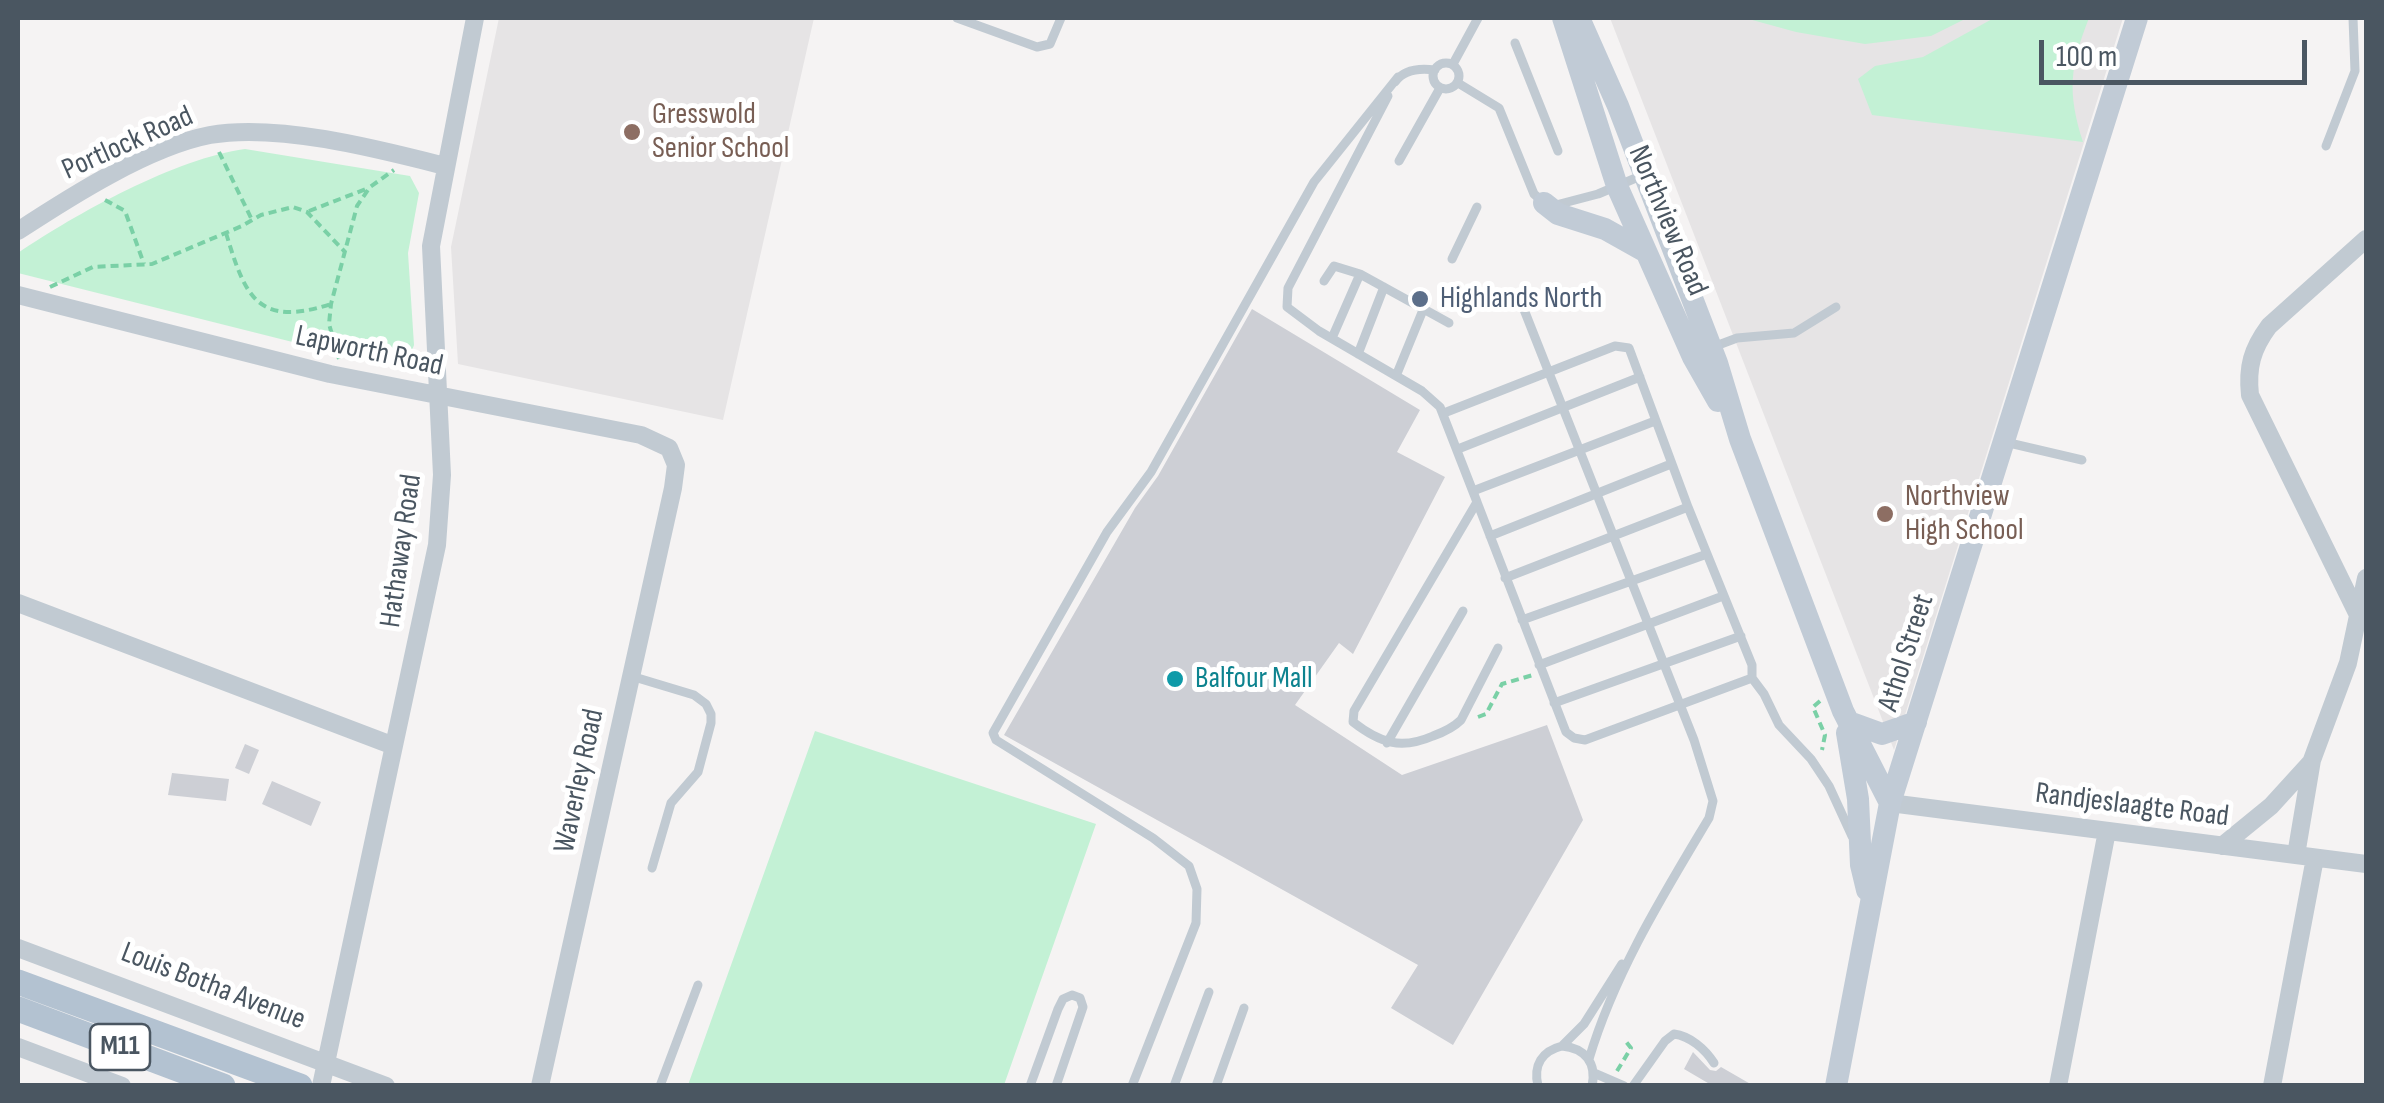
<!DOCTYPE html>
<style>
body{margin:0}
#map{position:relative;width:2384px;height:1103px;overflow:hidden;background:#f5f3f3;font-family:"Sofia Sans Condensed",sans-serif}
canvas{display:block}
.frame{position:absolute;inset:0;border:20px solid #4a5661;pointer-events:none}
.scale{position:absolute;left:2039px;top:40px;width:268px;height:45px;box-sizing:border-box;border:5px solid #4a5661;border-top:0;padding-left:12px;font-size:30px;line-height:35px;white-space:nowrap;color:#4a5661;-webkit-text-stroke:8px #fff;paint-order:stroke}
</style>
<div id="map">
<canvas width="2384" height="1103"></canvas>
<div class="frame"></div>
<div class="scale">100 m</div>
</div>
<script>
const c = document.querySelector('canvas').getContext('2d');
c.lineJoin = 'round';
function fillPath(path, color) {
  c.fillStyle = color;
  c.fill(path, 'evenodd');
}
function stroke(path, color, width, dash) {
  c.strokeStyle = color;
  c.lineWidth = width;
  c.lineCap = dash ? 'butt' : 'round';
  c.setLineDash(dash || []);
  c.stroke(path);
}
function write(font, color, halo, rows, align = 'center') {
  c.font = font + ' "Sofia Sans Condensed",sans-serif';
  c.lineWidth = 10;
  c.setLineDash([]);
  c.textBaseline = 'middle';
  c.strokeStyle = halo;
  c.fillStyle = color;
  for (const [text, x, y, turn = 0] of rows) {
    c.save();
    c.translate(x, y);
    c.rotate((+turn || 0) * Math.PI / 180);
    c.textAlign = isNaN(turn) ? turn : align;
    if (halo) c.strokeText(text, 0, 0);
    c.fillText(text, 0, 0);
    c.restore();
  }
}
fillPath(new Path2D(`
 M499,18H814L723,420L458,364L451,247Z
 M1610,18H2123L1894,750Z`), '#e6e4e5');
fillPath(new Path2D(`
 M1745,18H1967L1931,36L1865,44L1796,32Z
 M1994,18H2089C2070,66 2067,92 2083,142L1872,115L1858,79L1875,66L1923,57Z
 M245,149L410,176L419,193L408,253L414,345L407,364L388,366L18,273V253C75,214 177,158 245,149Z
 M815,731L1096,824L1004,1085H688Z`), '#c3f1d5');
fillPath(new Path2D(`
 M1252,309L1420,410L1397,452L1445,477L1353,654L1339,643L1295,705L1402,775L1547,725L1583,820L1453,1045L1391,1008L1418,965L1004,735L1135,508L1158,476Z
 M245,744L259,750L249,774L235,768Z
 M172,773L229,779L226,801L168,795Z
 M272,781L321,802L311,826L262,804Z
 M1693,1052L1710,1070L1716,1071L1721,1067L1754,1086H1713L1684,1069Z`), '#cdcfd5');
stroke(new Path2D(`
 M219,152L252,220
 M105,200L125,211L144,264
 M309,211L366,189
 M226,233C245,296 257,328 331,304
 M50,287L93,267L152,264L242,226L261,215L293,207L307,212L345,252
 M339,359L329,324L331,304L357,206L370,187L394,170
 M1820,701L1813,707L1825,735L1822,750
 M1478,717L1486,714L1502,684L1533,675
 M1617,1071L1631,1048L1624,1039`), '#7ad0a6', 4, [8, 5]);
stroke(new Path2D(`
 M957,18L1037,47L1050,44L1061,18
 M1515,43L1558,151
 M1433 76a13 13 0 1 1 26 0a13 13 0 1 1-26 0Z
 M1453,64L1478,18
 M1395,82C1404,69 1420,68 1435,70
 M1458,83L1499,108L1534,194L1542,201
 M1388,96L1288,288L1287,307L1319,331L1422,391L1440,407L1477,502L1354,711L1353,722C1380,743 1401,750 1433,736C1444,732 1453,728 1461,720L1498,648
 M2326,146L2355,71L2353,18
 M1399,161L1440,88
 M1556,205L1598,194L1643,175
 M1452,259L1477,207
 M1324,281L1334,266L1360,274
 M1521,302L1694,740L1713,801L1709,818C1663,895 1615,972 1589,1059
 M1332,338L1360,274L1449,323
 M1713,347L1737,338L1794,333L1836,307
 M1358,354L1384,287
 M1396,376L1423,310
 M1444,413L1615,346L1629,348L1688,507L1752,665V678L1585,740L1574,738L1566,732L1477,502
 M2005,442L2082,460
 M1458,449L1640,377
 M1473,491L1655,421
 M1490,536L1671,464
 M1505,578L1688,507
 M1522,620L1707,554
 M1539,665L1723,596
 M631,676L694,695L706,704L711,714V723L698,772L671,803L652,868
 M1752,678L1764,694L1779,725L1811,759L1829,786L1852,836
 M1554,703L1741,636
 M1387,743L1463,611
 M1562,1046L1584,1024L1622,964
 M1594,1073L1624,1086
 M660,1086L698,985
 M1030,1086L1058,1009L1063,999L1072,995L1080,998L1083,1007L1056,1086
 M1132,1086L1196,923L1197,889L1189,866L1153,838L996,740L993,733L1107,532L1151,472L1314,182L1398,77
 M1174,1086L1209,992
 M1216,1086L1244,1008
 M1538,1086C1533,1065 1542,1051 1562,1046C1585,1048 1597,1063 1592,1086
 M1633,1086L1665,1041L1674,1034C1690,1036 1705,1049 1714,1063`), '#c1cad2', 9);
stroke(new Path2D(`
 M18,231C70,197 148,147 210,135C278,123 378,149 445,166
 M18,295L330,374L641,435L669,448L676,465L673,488L540,1086
 M18,603L394,746
 M2360,619L2250,395C2247,367 2252,349 2269,326L2366,239
 M1890,803L2366,864
 M2222,846L2271,806L2312,761
 M2296,855L2312,760L2348,663L2366,578
 M18,948L386,1086
 M18,1047L122,1086
 M321,1086L437,545L442,475L431,246L475,18
 M2058,1086L2107,831
 M2272,1086L2315,858`), '#c1cad2', 18);
stroke(new Path2D(`
 M1563,18L1617,186L1693,357L1718,401
 M1579,18L1618,106L1717,363L1740,439L1843,711L1890,803
 M1544,203L1558,214L1605,229L1646,252
 M1849,722L1882,734L1916,722
 M1847,733L1858,799L1861,865L1867,890
 M1836,1086L1890,803L2137,18`), '#c1cbd6', 22);
stroke(new Path2D(`
 M18,982L300,1086
 M18,1009L223,1086`), '#b3c2d1', 25);
for (const [x, y, r, color] of [
 [632,132,10,"#8d6e63"],
 [1420,299,10,"#5c6f8a"],
 [1885,514,10,"#8d6e63"],
 [1175,679,10,"#0f9aa8"]
]) {
  const dot = new Path2D();
  dot.arc(x, y, r, 0, 2 * Math.PI);
  c.fillStyle = color;
  c.fill(dot);
  stroke(dot, '#fff', 4);
}
for (const [x, y, w] of [
 [120,1047,60]
]) {
  const box = new Path2D();
  box.roundRect(x - w / 2, y - 23, w, 46, 8);
  c.fillStyle = '#fff';
  c.fill(box);
  stroke(box, '#4a5661', 2.5);
}
write('bold 28px', '#4a5661', null, [
 ["M11",120,1047]
]);
write('30px', '#785e54', '#fff', [
 ["Gresswold",652,115],
 ["Senior School",652,149],
 ["Northview",1905,497],
 ["High School",1905,531]
], 'left');
write('30px', '#4a5661', '#fff', [
 ["Portlock Road",128,144,-24],
 ["Northview Road",1667,221,67],
 ["Lapworth Road",369,352,12],
 ["Hathaway Road",402,551,-82],
 ["Athol Street",1907,653,-72],
 ["Waverley Road",580,781,-78],
 ["Randjeslaagte Road",2132,806,7],
 ["Louis Botha Avenue",213,987,21]
]);
write('30px', '#4e5e75', '#fff', [
 ["Highlands North",1440,299]
], 'left');
write('30px', '#0d838f', '#fff', [
 ["Balfour Mall",1195,679]
], 'left');
</script>
